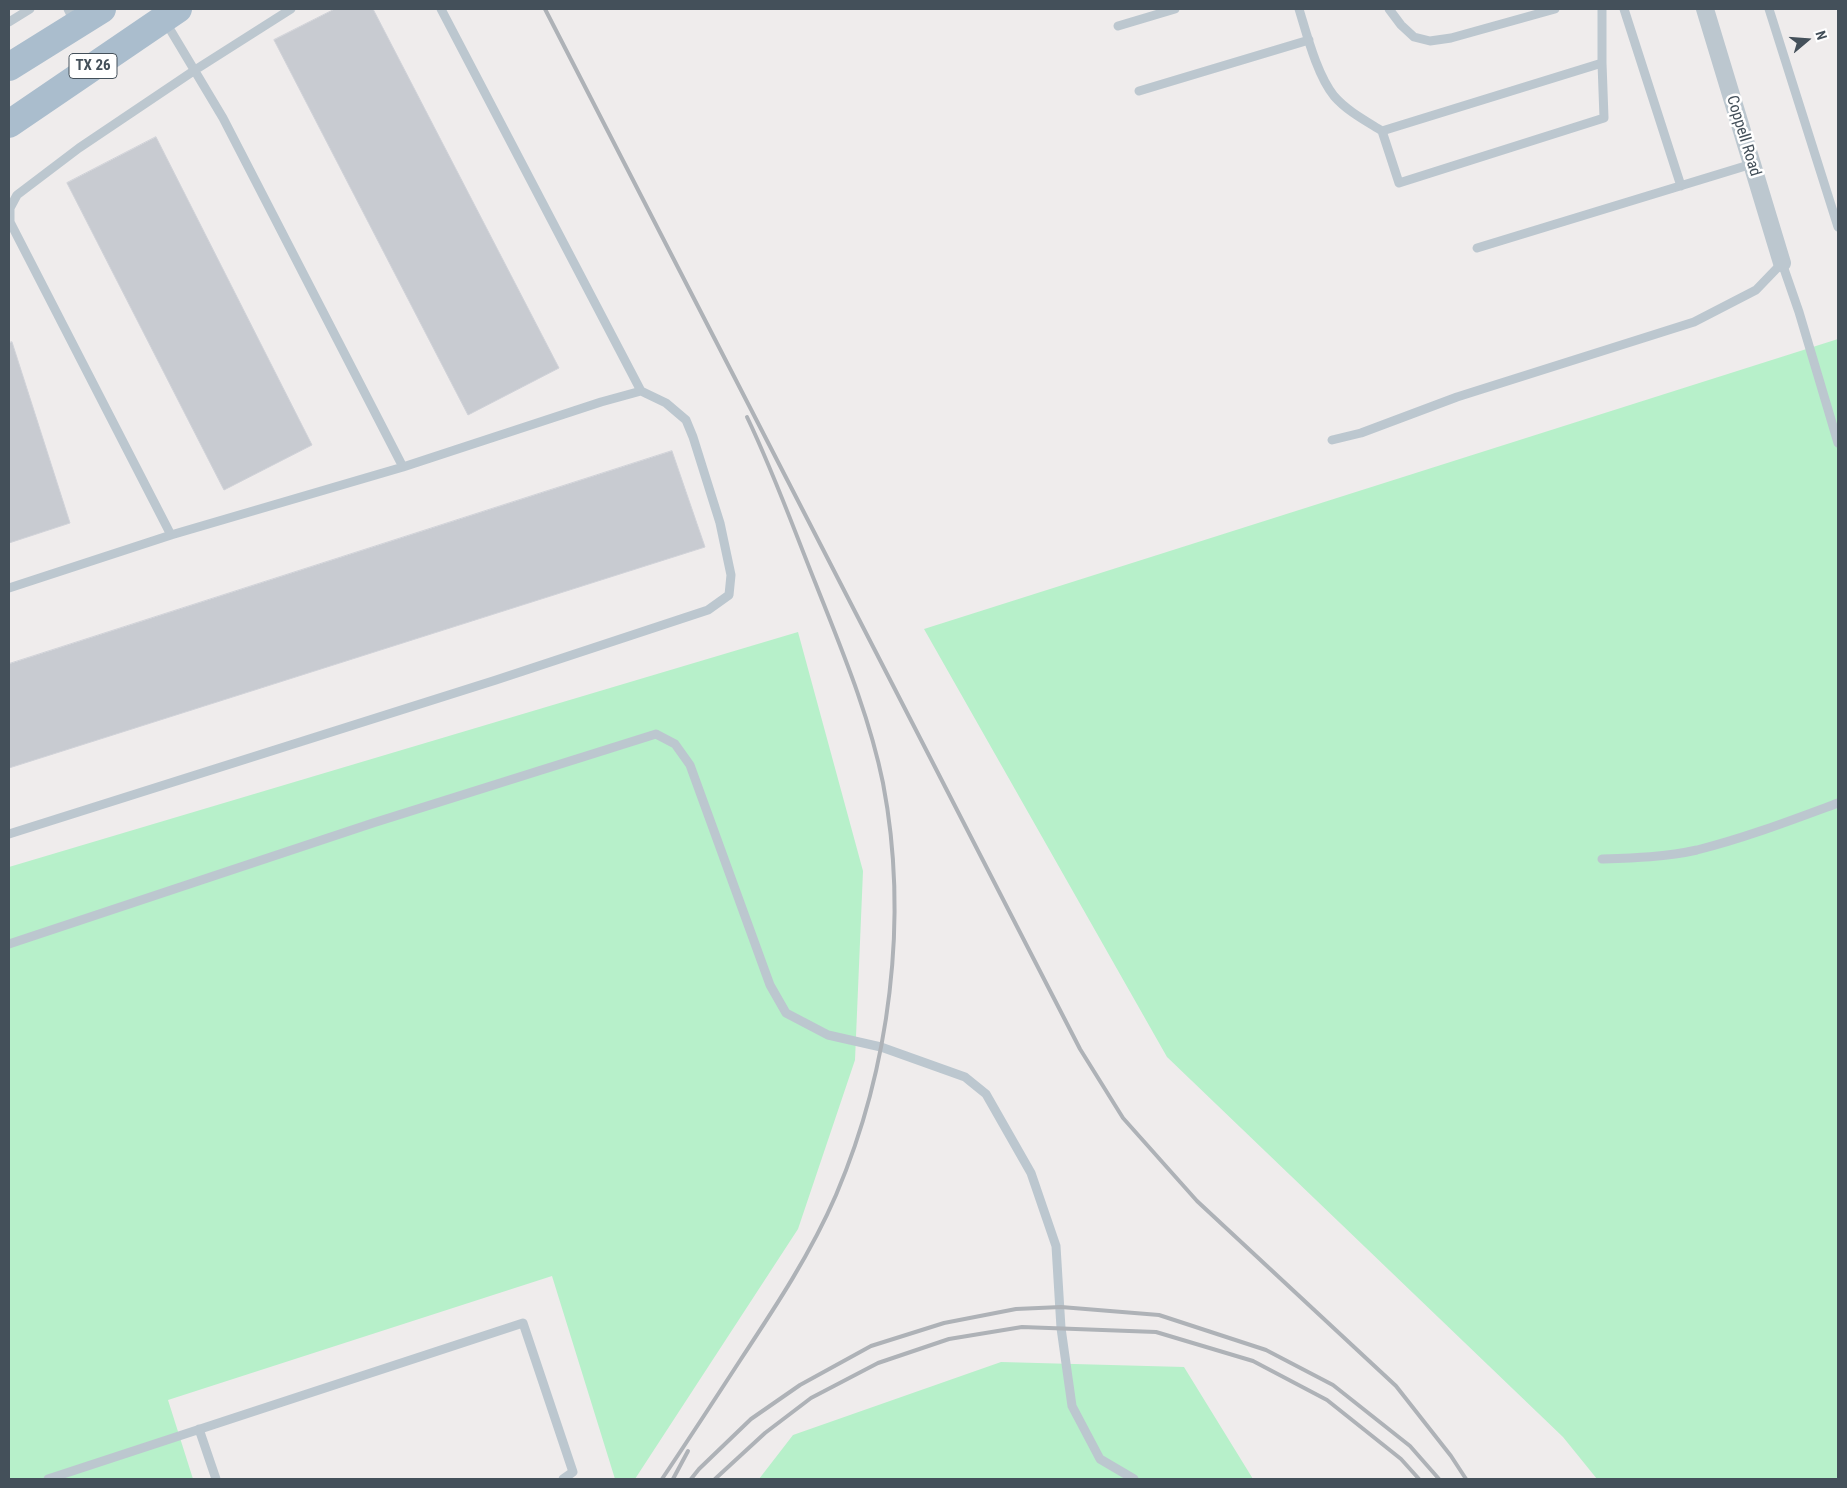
<!DOCTYPE html>
<style>
body{margin:0}
#map{position:relative;width:1847px;height:1488px;overflow:hidden;background:#efecec;font-family:"Roboto Condensed",sans-serif}
canvas{display:block}
.frame{position:absolute;inset:0;border:10px solid #44505a;pointer-events:none}
.north{position:absolute;left:1782px;top:15px;width:50px;height:50px;-webkit-text-stroke:4px #fff;paint-order:stroke;rotate:72deg;font-size:14px;font-weight:700;line-height:20px;text-align:center;color:#44505a}
.north::after{content:'';display:block;margin:auto;width:18px;height:22px;background:#44505a;clip-path:polygon(50% 0,100% 100%,50% 72%,0 100%)}
</style>
<div id="map">
<canvas width="1847" height="1488"></canvas>
<div class="frame"></div>
<div class="north">N</div>
</div>
<script>
const c = document.querySelector('canvas').getContext('2d');
c.lineJoin = 'round';
function fillPath(path, color) {
  c.fillStyle = color;
  c.fill(path, 'evenodd');
}
function stroke(path, color, width, dash) {
  c.strokeStyle = color;
  c.lineWidth = width;
  c.lineCap = dash ? 'butt' : 'round';
  c.setLineDash(dash || []);
  c.stroke(path);
}
function write(font, color, halo, rows, align = 'center') {
  c.font = font + ' "Roboto Condensed",sans-serif';
  c.lineWidth = 5;
  c.setLineDash([]);
  c.textBaseline = 'middle';
  c.strokeStyle = halo;
  c.fillStyle = color;
  for (const [text, x, y, turn = 0] of rows) {
    c.save();
    c.translate(x, y);
    c.rotate((+turn || 0) * Math.PI / 180);
    c.textAlign = isNaN(turn) ? turn : align;
    if (halo) c.strokeText(text, 0, 0);
    c.fillText(text, 0, 0);
    c.restore();
  }
}
fillPath(new Path2D(`
 M1838,339V1479H1597L1563,1437L1167,1057L924,629Z
 M798,632L863,871L855,1060L798,1229L635,1479H615L552,1276L168,1400L193,1479H9V867Z
 M1001,1362L1184,1367L1253,1479H759L793,1435Z`), '#b7f0ca');
const building = new Path2D(`
 M335,9H373L559,368L468,415L274,40Z
 M156,137L312,445L224,490L67,183Z
 M12,342L70,523L9,543V343Z
 M672,451L705,547L9,768V664Z`);
fillPath(building, '#c8cbd1');
stroke(building, '#d0d2d8', 1);
stroke(new Path2D(`
 M68,9L75,23
 M441,9L641,391
 M1299,9C1307,35 1317,75 1334,96C1347,111 1366,121 1382,131L1602,63V9
 M1389,9L1401,25L1414,37L1430,41L1451,38L1555,9
 M1624,9L1681,186
 M1769,9L1838,227
 M9,22L30,9
 M1118,26L1175,9
 M1139,91L1309,40
 M1382,131L1399,183L1604,118L1602,63
 M1477,248L1752,164
 M1332,440L1361,433L1457,397L1694,322L1756,290L1782,263L1799,312L1838,443
 M171,535L10,222V208L17,195L79,148L195,70L291,9
 M9,588L171,535L403,467L223,118L165,21
 M9,834L496,680L708,610L729,595L731,575L720,523L693,437L686,420L666,403L641,391L601,402L403,467
 M1602,859C1633,858 1666,857 1697,850C1745,838 1792,820 1838,803
 M9,944L373,823L656,734L675,744L690,765L770,985L786,1013L828,1035L881,1047L965,1077L986,1094L1031,1173L1056,1246L1061,1328L1072,1406L1100,1459L1134,1479
 M199,1429L216,1479
 M48,1479L523,1323L573,1472L563,1479`), '#bcc7cf', 9);
stroke(new Path2D(`
 M1705,9L1782,263`), '#bcc7cf', 18);
stroke(new Path2D(`
 M9,67L102,9
 M9,124L178,9`), '#aabdcd', 28);
stroke(new Path2D(`
 M545,9L1080,1049L1123,1118L1197,1201L1396,1386L1451,1456L1466,1479
 M662,1479C689,1439 715,1399 741,1359C776,1306 811,1253 836,1195C890,1068 909,919 883,783C869,714 841,648 815,582C793,527 773,471 747,417
 M673,1479L688,1451
 M691,1479L699,1469L751,1419L800,1385L871,1346L944,1323L1016,1309L1061,1307L1159,1315L1266,1350L1333,1385L1410,1446L1439,1479
 M715,1479L765,1433L811,1398L878,1363L949,1339L1022,1327L1156,1332L1253,1361L1327,1400L1401,1459L1419,1479`), '#aeb2b7', 4);
for (const [x, y, w] of [
 [93,66,48]
]) {
  const box = new Path2D();
  box.roundRect(x - w / 2, y - 12.5, w, 25, 4);
  c.fillStyle = '#fff';
  c.fill(box);
  stroke(box, '#44505a', 1);
}
write('bold 15px', '#44505a', null, [
 ["TX 26",93,66]
]);
write('16px', '#44505a', '#fff', [
 ["Coppell Road",1743,136,73]
]);
</script>
